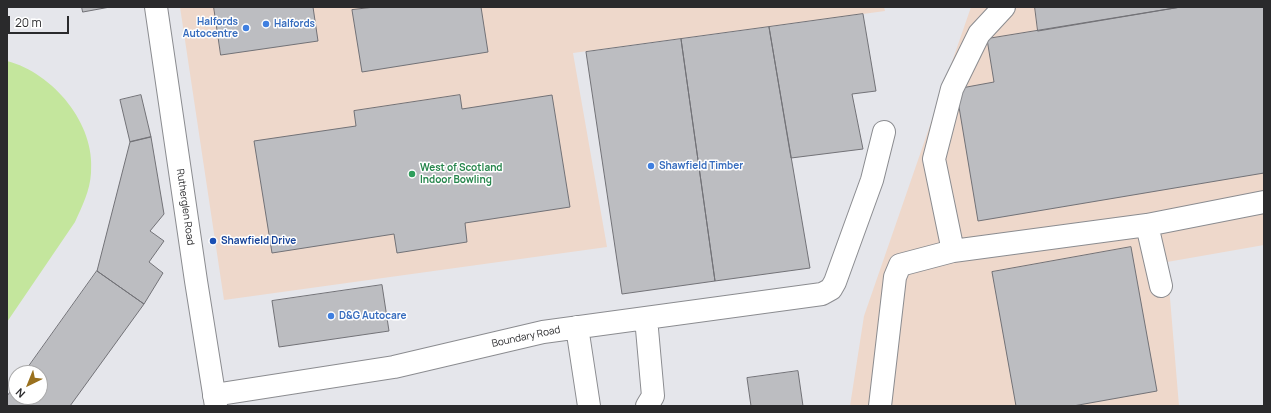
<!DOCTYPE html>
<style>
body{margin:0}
#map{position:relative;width:1271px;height:413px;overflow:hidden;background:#e5e6eb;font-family:Manrope,sans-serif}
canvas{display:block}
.frame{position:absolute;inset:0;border:8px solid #2a2a2c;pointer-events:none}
.north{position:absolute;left:8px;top:365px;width:40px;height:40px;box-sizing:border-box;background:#fff;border:1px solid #aaaaab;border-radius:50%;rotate:223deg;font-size:11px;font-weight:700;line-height:16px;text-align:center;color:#2a2a2c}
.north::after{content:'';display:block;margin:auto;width:14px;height:18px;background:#9a711e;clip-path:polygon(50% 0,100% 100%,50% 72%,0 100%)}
.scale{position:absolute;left:8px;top:16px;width:61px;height:18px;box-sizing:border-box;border:2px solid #2a2a2c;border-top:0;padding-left:5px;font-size:12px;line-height:14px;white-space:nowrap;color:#2a2a2c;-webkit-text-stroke:3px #fff;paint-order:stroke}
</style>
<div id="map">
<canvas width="1271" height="413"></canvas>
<div class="frame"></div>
<div class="north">N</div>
<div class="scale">20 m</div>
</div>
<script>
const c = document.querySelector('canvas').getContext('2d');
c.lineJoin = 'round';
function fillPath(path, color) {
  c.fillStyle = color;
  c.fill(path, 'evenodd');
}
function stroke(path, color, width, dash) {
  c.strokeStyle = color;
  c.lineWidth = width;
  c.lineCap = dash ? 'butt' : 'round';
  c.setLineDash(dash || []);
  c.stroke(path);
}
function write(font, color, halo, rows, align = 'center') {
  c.font = font + ' Manrope,sans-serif';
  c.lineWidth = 3;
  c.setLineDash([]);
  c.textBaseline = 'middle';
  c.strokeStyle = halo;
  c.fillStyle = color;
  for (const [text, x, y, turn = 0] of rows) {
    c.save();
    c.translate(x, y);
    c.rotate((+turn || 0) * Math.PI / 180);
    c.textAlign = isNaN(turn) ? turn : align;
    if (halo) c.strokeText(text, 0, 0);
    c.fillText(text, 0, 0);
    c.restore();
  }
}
fillPath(new Path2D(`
 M180,7H884L885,11L573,53L607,247L224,300Z
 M971,7H1264V245L1167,262L1179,406H850L864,316Z`), '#eed8cb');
fillPath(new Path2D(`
 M7,61C53,73 96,124 91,173C90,191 82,206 75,222L7,322Z`), '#c4e69d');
const building = new Path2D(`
 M82,7H110L83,12Z
 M214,7H313L318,41L221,55Z
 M375,7H481L488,52L362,72L352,10Z
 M1035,7H1181L1038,31Z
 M1181,7H1264V173L978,221L956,89L994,82L987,39Z
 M863,14L876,91L852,94L863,149L791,158L769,27Z
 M769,27L810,268L715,281L681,39Z
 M681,39L715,281L622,294L586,52Z
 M141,95L151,137L130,142L120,100Z
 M460,95L462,109L552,95L570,207L465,223L467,242L397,253L394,234L272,253L254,141L356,126L354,111Z
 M151,137L164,214L150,231L164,241L149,262L163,273L144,304L97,271L130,142Z
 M1131,247L1157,391L1073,406H1016L992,272Z
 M97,271L144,304L70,406H7V396L16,384V397H40V373H24Z
 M382,285L389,331L279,347L272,301Z
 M798,371L803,406H751L747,378Z`);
fillPath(building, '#bcbdc1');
stroke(building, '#727277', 1);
const minor = new Path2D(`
 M1004,7L979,34L952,89L934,159L953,251L1147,225L1264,202
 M1147,225L1161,286
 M646,318L653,396L647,406
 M577,327L589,406
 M214,395L394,367L543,332L822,294L831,289L835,282L872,180L884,132
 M880,406L895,277L900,265L953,251`);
const major = new Path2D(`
 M156,7L196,281L216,406`);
stroke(minor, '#8b8c90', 24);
stroke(major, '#8b8c90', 24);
stroke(minor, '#fff', 22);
stroke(major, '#fff', 22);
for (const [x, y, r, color] of [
 [266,24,4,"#3f7fe0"],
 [246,28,4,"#3f7fe0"],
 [651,166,4,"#3f7fe0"],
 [412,174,4,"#2e9e5b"],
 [213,241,4,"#1a4fb4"],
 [331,316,4,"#3f7fe0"]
]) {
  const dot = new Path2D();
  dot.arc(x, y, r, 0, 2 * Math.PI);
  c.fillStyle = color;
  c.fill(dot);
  stroke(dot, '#fff', 1.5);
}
write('bold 10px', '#366cbe', '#fff', [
 ["Halfords",238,22,"right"],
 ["Autocentre",238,34,"right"],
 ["Halfords",274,24],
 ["Shawfield Timber",659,166],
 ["D&G Autocare",339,316]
], 'left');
write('bold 10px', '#27864d', '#fff', [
 ["West of Scotland",420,168],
 ["Indoor Bowling",420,180]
], 'left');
write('10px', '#2a2a2c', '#fff', [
 ["Rutherglen Road",185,207,82],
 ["Boundary Road",526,337,-12]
]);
write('bold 10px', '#164399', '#fff', [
 ["Shawfield Drive",221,241]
], 'left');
</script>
